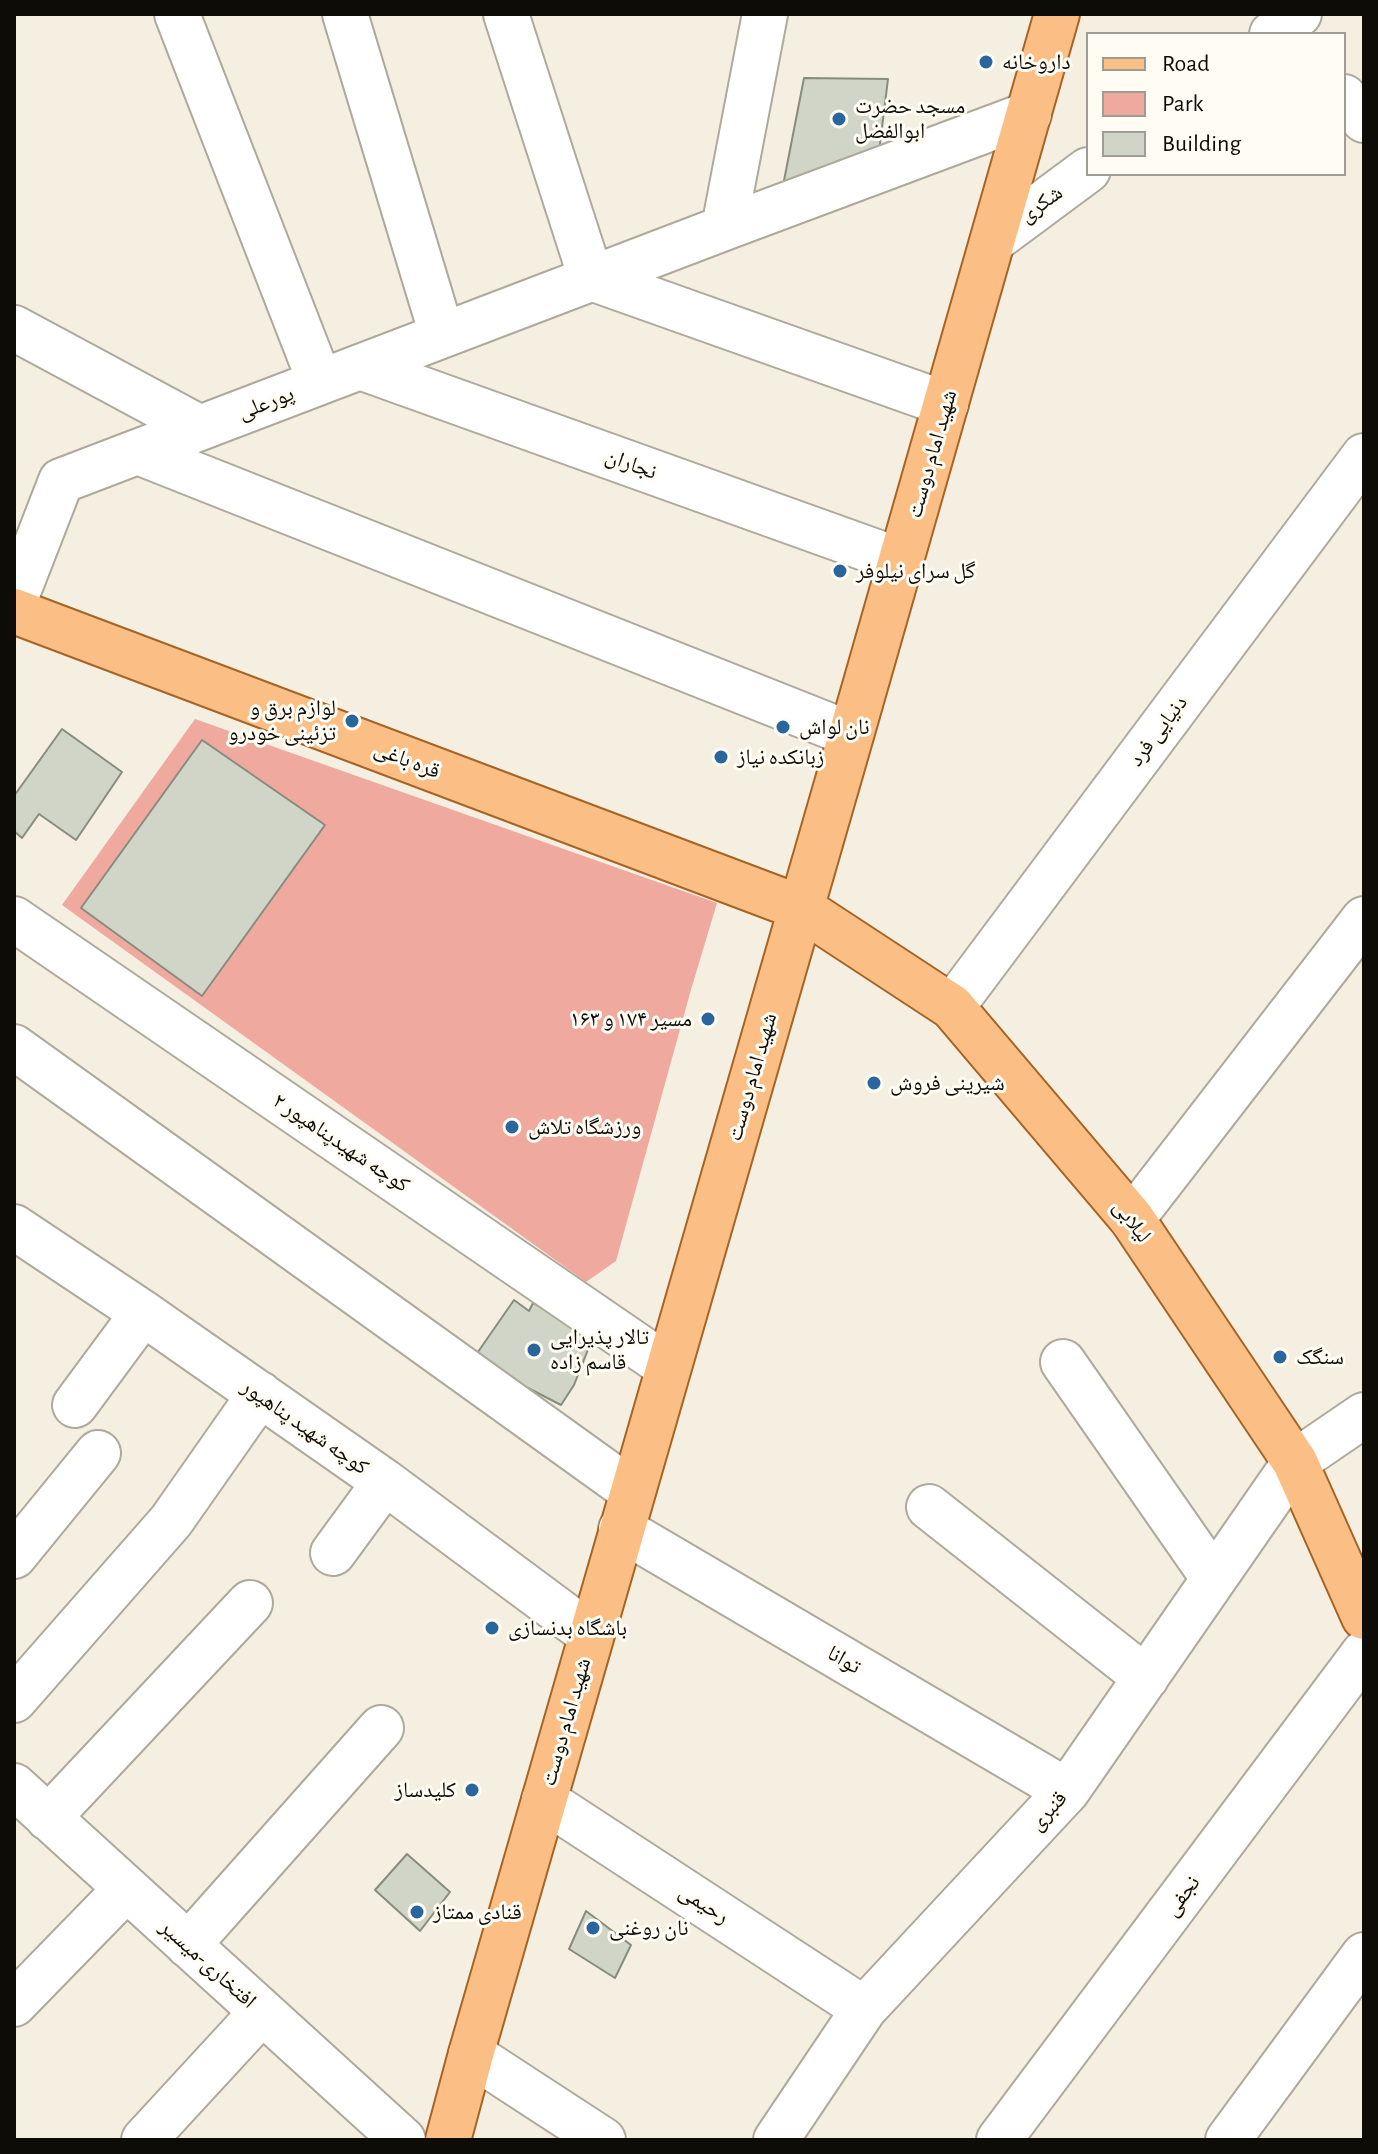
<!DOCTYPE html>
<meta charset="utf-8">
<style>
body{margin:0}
#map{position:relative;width:1378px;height:2154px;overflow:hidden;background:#f4efe0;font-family:"Alegreya Sans",sans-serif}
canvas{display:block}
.frame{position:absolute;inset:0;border:16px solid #0d0c07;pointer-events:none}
.legend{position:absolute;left:1086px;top:32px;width:260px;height:144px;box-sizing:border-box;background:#fffcf3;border:2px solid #9e9c95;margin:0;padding:10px 14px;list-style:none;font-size:24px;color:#0d0c07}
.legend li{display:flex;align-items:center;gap:16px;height:40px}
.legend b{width:40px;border:2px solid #9e9c95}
</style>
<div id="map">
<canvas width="1378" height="2154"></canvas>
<div class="frame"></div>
<ul class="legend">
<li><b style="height:10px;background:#fbbf85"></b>Road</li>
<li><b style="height:22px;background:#efa99f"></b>Park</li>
<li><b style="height:22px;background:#d0d5c7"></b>Building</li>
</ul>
</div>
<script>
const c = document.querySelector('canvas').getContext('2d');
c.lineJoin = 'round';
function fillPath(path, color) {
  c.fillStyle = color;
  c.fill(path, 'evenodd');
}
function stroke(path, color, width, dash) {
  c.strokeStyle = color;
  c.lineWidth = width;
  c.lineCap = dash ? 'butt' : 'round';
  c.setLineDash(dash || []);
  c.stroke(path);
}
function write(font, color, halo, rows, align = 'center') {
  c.font = font + ' "Alegreya Sans","Noto Naskh Arabic",sans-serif';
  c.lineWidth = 6;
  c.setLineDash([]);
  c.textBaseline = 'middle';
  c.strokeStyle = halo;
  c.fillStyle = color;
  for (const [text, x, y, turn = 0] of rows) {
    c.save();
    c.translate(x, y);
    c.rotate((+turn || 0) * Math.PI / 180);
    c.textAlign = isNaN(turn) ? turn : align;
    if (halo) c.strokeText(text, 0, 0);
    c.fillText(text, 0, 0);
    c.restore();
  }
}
fillPath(new Path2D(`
 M195,719L717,903L690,993L616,1261L586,1282L62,905Z`), '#efa99f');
const building = new Path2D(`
 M804,78L888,79L878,160L781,196Z
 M62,729L122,772L76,840L39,814L22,838L14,831V796Z
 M202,740L325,825L202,996L81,908Z
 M514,1300L529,1311L533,1303L593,1337L574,1385L561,1405L528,1388H508L471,1362Z
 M407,1854L450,1892L420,1931L375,1890Z
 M586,1911L631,1945L615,1978L569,1949Z`);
fillPath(building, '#d0d5c7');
stroke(building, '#878c7f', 2);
const minor = new Path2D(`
 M177,14L320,382
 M345,14L442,335
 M506,14L591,278L946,404
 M1272,34L1299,14
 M1344,97L1364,120
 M724,228L765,14
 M995,239L1088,170
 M14,328L200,428
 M360,367L901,561
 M138,452L850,734
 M14,602L61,481L724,228L1029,114
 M14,919L668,1367
 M952,1007L1364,456
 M14,1047L632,1491
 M1132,1219L1364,919
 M14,1227L143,1313L385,1482L591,1635
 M1063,1362L1214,1579
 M75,1405L143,1313
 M929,1507L1146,1678
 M621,1529L1067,1791
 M333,1553L385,1482
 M14,1556L98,1453
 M14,1700L171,1521L260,1394
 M14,1786L403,2140
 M544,1800L864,2009
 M48,1818L250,1603
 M188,1945L381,1728
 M14,2004L126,1889
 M471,2054L603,2140
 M144,2140L262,2012
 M776,2140L864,2009L1067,1791L1295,1462L1364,1415
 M999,2140L1364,1653
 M1228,2140L1364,1955`);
const major = new Path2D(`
 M14,611L801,908L952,1007L1132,1219L1295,1462L1364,1617
 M448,2140L471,2054C665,1373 865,695 1057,14`);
stroke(minor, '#aea99b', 48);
stroke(major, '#a66424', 48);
stroke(minor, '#fff', 44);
stroke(major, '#fbbf85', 44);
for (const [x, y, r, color] of [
 [986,62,8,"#29669d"],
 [839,119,8,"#29669d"],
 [840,571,8,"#29669d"],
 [352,721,8,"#29669d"],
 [783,727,8,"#29669d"],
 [721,757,8,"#29669d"],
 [708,1019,8,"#29669d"],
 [874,1083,8,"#29669d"],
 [512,1127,8,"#29669d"],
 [534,1350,8,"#29669d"],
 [1280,1357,8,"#29669d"],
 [492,1628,8,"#29669d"],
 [472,1790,8,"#29669d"],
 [417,1912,8,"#29669d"],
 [593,1928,8,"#29669d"]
]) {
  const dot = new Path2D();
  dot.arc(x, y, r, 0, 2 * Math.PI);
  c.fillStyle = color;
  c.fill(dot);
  stroke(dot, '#fffcf3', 3);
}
write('22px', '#0d0c07', '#fffcf3', [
 ["داروخانه",1002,62],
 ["مسجد حضرت",855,106],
 ["ابوالفضل",855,131],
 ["گل سرای نیلوفر",856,571],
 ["لوازم برق و",336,708,"right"],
 ["تزئینی خودرو",336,733,"right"],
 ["نان لواش",799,727],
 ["زبانکده نیاز",737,757],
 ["مسیر ۱۷۴ و ۱۶۳",692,1019,"right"],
 ["شیرینی فروش",890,1083],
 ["ورزشگاه تلاش",528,1127],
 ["تالار پذیرایی",550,1337],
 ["قاسم زاده",550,1362],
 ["سنگک",1296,1357],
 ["باشگاه بدنسازی",508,1628],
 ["کلیدساز",456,1790,"right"],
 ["قنادی ممتاز",433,1912],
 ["نان روغنی",609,1928]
], 'left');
write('22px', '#0d0c07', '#fffcf3', [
 ["شکری",1041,204,-36],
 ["پورعلی",266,403,-21],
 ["شهید امام دوست",932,454,-74],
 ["نجاران",631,464,20],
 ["دنیایی فرد",1158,731,-53],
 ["قره باغی",407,760,21],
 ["شهید امام دوست",752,1077,-74],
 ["۲ کوچه شهیدپناهپور",341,1143,34],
 ["لیلابی",1132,1221,53],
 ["کوچه شهید پناهپور",305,1427,35],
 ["توانا",844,1660,30],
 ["شهید امام دوست",566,1722,-74],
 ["قنبری",1048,1811,-48],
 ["نجفی",1182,1896,-53],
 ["رحیمی",704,1904,33],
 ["افتخاری-میسیر",208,1964,42]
]);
</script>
